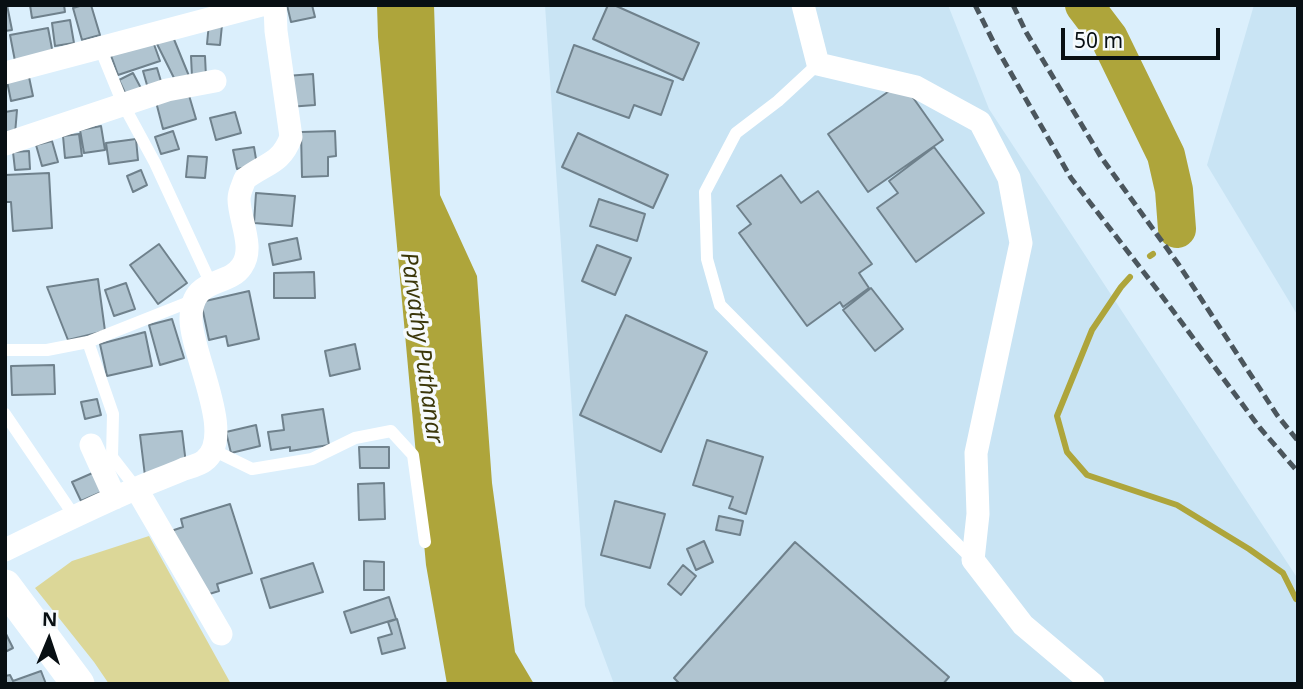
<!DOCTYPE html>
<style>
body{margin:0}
#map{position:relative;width:1303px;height:689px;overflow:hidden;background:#dbeffc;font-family:"Noto Sans",sans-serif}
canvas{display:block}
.frame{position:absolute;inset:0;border:7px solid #080f13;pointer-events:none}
.north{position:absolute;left:14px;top:605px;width:70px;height:70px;-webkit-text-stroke:5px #f6fafc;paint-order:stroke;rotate:2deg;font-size:19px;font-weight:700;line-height:28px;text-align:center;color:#080f13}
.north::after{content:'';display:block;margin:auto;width:24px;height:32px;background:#080f13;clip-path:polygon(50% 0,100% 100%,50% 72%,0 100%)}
.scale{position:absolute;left:1061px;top:28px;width:159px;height:32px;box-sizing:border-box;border:4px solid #080f13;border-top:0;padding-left:9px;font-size:21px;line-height:24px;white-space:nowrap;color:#080f13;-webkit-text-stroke:5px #f6fafc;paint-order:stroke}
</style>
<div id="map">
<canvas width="1303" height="689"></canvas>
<div class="frame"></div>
<div class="north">N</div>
<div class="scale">50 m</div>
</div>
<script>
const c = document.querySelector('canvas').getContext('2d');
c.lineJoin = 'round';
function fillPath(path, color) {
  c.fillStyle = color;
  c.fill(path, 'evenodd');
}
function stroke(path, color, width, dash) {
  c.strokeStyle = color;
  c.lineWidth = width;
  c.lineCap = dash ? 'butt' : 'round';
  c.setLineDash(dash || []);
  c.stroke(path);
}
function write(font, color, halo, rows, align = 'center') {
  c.font = font + ' "Noto Sans",sans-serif';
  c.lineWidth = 7;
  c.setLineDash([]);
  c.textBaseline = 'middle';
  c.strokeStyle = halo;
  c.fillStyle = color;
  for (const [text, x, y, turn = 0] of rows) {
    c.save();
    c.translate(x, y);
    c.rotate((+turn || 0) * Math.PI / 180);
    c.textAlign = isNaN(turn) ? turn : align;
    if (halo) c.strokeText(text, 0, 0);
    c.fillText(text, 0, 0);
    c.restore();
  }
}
fillPath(new Path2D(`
 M545,5H948L989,109L1298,579V684H614L585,606Z
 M1254,5H1298V316L1207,165Z`), '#c9e4f4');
fillPath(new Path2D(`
 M149,536L231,684H109L94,662L35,588L72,561Z`), '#dcd798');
fillPath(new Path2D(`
 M377,5H434L440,195L477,276L492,483L515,652L534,684H447L426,565L378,37Z`), '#aea53b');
stroke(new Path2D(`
 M1173,233L1177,229
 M1150,256L1153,254
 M1130,277L1121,287L1092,330L1057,416L1067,452L1087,475L1177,505L1249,549L1283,573L1296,599`), '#aea53b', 6);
stroke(new Path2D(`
 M1084,5L1109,38L1166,155L1174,190L1177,229`), '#aea53b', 38);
const building = new Path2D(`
 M5,5H7L12,30L5,31Z
 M30,5H64L65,12L32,18Z
 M83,5H91L100,35L82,40L73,8Z
 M287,5H312L315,17L291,22Z
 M608,5H614L699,43L683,80L593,39Z
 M70,20L74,43L55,46L52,23Z
 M209,23L222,25L220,45L207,44Z
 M48,28L53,54L15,61L10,35Z
 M171,32L189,76L176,82L155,40Z
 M151,36L160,61L118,75L109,50Z
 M574,45L673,81L661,115L634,105L629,118L557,92Z
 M191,56H205L206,77H192Z
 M157,68L163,88L149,92L143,71Z
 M133,73L143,92L128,99L119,80Z
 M313,74L315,105L288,107L286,76Z
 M29,77L33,96L11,101L7,81Z
 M902,82L943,140L868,192L828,134Z
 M188,92L196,119L163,129L155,98Z
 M17,110L15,134H5V112Z
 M235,112L241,133L216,140L210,118Z
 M101,126L105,150L84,153L80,130Z
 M173,131L179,149L161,154L155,137Z
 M335,131L336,156L328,157V176L302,177L301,132Z
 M578,133L668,175L653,208L562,167Z
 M79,134L82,156L65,158L63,136Z
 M136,139L138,160L109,164L106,143Z
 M52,141L58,162L42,166L36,145Z
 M254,147L257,165L237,169L233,150Z
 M934,147L984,213L916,262L877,208L898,193L889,181Z
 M29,151L30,169L15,170L13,152Z
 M188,156L207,157L205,178L186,177Z
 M141,170L147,185L133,192L127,176Z
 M49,173L52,228L13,231L11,202H5V175Z
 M781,175L801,203L818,191L872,264L859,273L869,288L843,307L840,302L807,326L739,233L751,224L737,206Z
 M256,193L295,196L292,226L254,223Z
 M599,199L645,214L637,241L590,226Z
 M297,238L301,259L273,265L269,244Z
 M159,244L187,283L158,304L130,265Z
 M597,245L631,258L615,295L582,281Z
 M314,272L315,298H274V273Z
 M98,279L105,331L68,340L47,287Z
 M126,283L135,309L114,316L105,290Z
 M871,288L903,329L875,351L843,310Z
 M249,291L259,339L228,346L226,336L209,340L201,302Z
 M626,315L707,352L661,452L580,415Z
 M172,319L184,358L160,365L149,325Z
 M145,332L152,366L107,376L100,344Z
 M355,344L360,369L330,376L325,351Z
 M54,365L55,394L12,395L11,366Z
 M97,399L101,415L85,419L81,402Z
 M323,409L329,445L290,451V447L271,450L268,432L284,430L282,415Z
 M256,425L260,446L231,453L226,432Z
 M182,431L187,472L145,476L140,435Z
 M707,440L763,457L746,514L729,508L733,497L693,485Z
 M359,447H389V468H360Z
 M104,468L113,487L81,501L72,482Z
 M384,483L385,519L359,520L358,484Z
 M615,501L665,514L650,568L601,555Z
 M230,504L252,573L217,584L219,591L190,600L168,532L183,527L181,519Z
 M719,516L743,521L740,535L716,530Z
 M704,541L713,562L696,570L687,549Z
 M795,542L949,677L943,684H680L674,678Z
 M364,561L384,562V590H364Z
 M313,563L323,592L270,608L261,579Z
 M683,565L696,576L681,595L668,584Z
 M389,597L396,619L351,633L344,612Z
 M397,619L405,648L382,654L378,638L392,634L388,622Z
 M5,632L13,648L5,652Z
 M41,671L46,684H5V676L10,675L13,681Z`);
fillPath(building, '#b0c4d0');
stroke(building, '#6f818c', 2);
stroke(new Path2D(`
 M100,48L123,104L155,163L211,284
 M818,64L778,101L736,133L705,192L707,259L720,305L973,560
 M88,342L113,414L112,457L136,488
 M5,350H47L88,342L194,300
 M5,414L75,517
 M213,450L252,469L312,459L355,438L391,431L413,455L425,542`), '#fff', 12);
stroke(new Path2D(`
 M803,5L818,64L916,87L980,122L1009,178L1021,243L976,453L978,514L973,560L1023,625L1093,684
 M5,73L262,5
 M5,144L167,90L215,81
 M91,445L115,498
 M136,488L221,634
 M5,550C48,529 91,508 135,489C151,482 168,476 184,469C190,467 199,465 204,461C237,437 191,354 191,319C191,275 228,288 242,266C255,248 239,219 239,199C239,192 243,185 245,179C266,163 281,164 291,137L276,31L275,5`), '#fff', 23);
stroke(new Path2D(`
 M5,586L78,684`), '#fff', 33);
stroke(new Path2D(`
 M975,5L996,47L1071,178L1159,292L1260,428L1298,472
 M1013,5L1026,32L1101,157L1179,265L1277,415L1298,441`), '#4b565d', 5, [10, 5]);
write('italic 23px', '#3b3709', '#f6fafc', [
 ["Parvathy Puthanar",421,348,82]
]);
</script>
